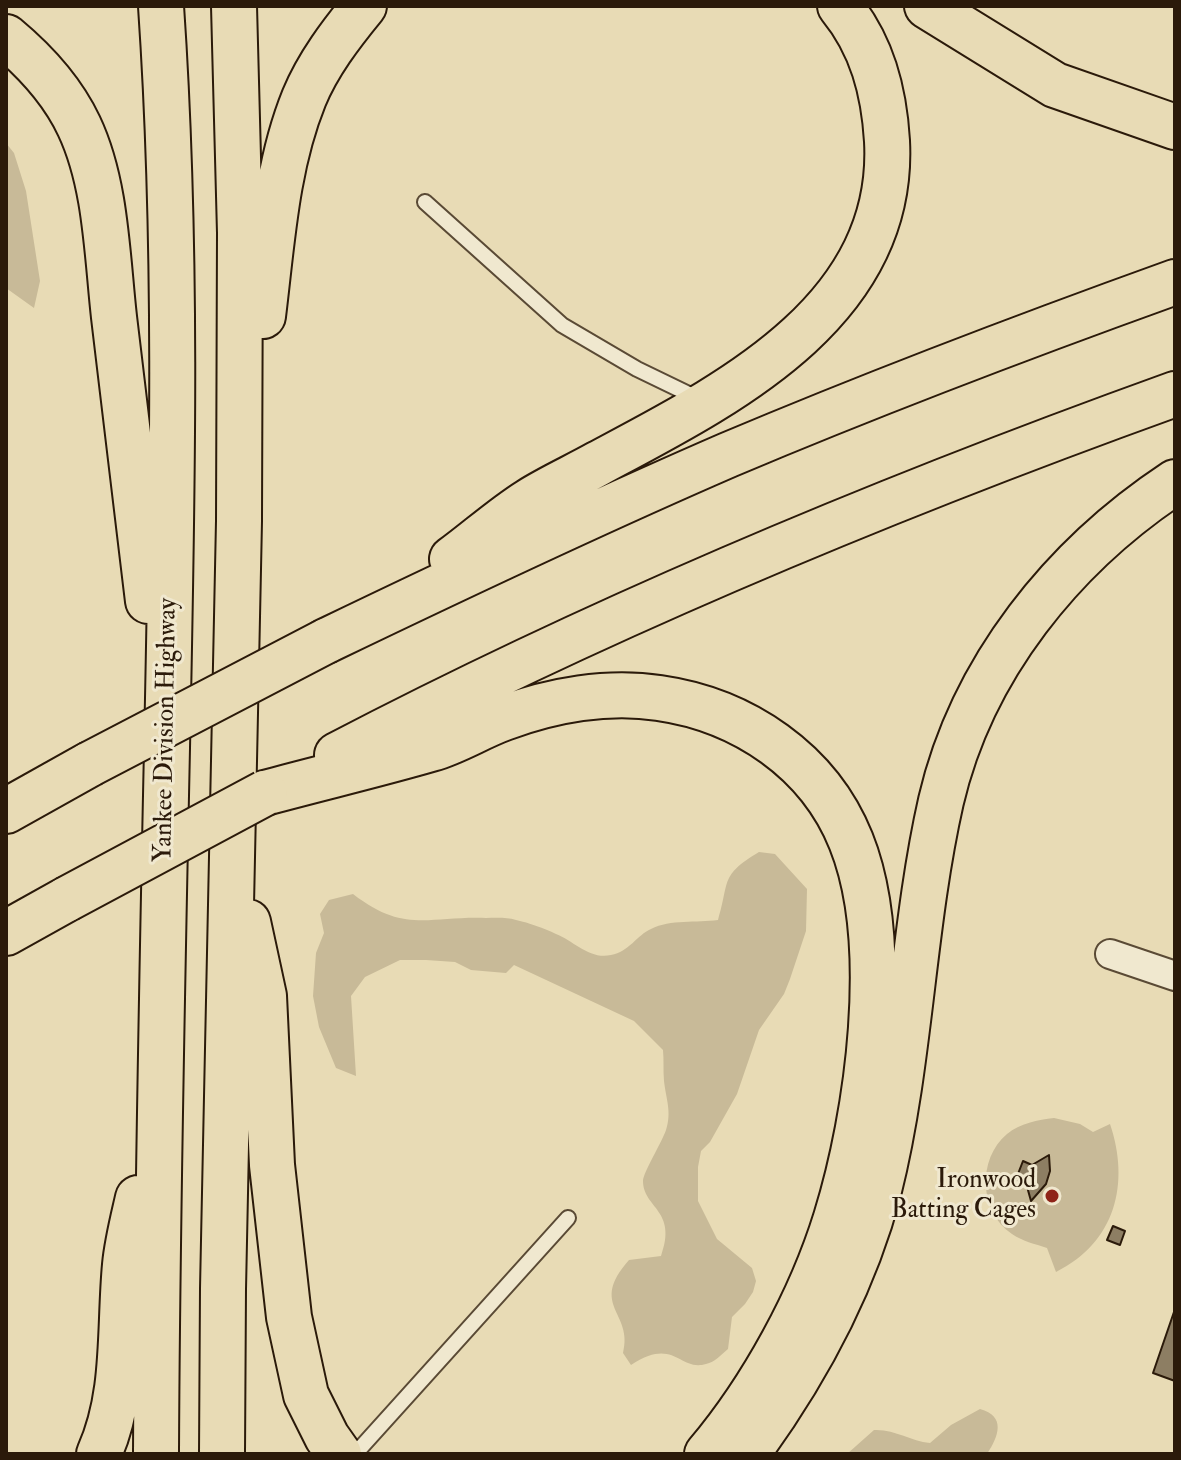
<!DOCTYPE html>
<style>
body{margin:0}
#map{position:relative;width:1181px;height:1460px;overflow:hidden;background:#e8dbb5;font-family:"IM FELL Double Pica",serif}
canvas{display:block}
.frame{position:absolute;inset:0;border:8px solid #2b1a0a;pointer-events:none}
</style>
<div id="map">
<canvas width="1181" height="1460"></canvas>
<div class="frame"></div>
</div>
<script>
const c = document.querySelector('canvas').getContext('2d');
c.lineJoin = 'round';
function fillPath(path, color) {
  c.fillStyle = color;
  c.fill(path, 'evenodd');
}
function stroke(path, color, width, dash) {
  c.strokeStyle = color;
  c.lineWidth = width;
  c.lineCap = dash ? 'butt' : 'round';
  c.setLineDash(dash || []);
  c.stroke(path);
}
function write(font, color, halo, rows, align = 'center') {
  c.font = font + ' "IM FELL Double Pica",serif';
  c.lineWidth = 6;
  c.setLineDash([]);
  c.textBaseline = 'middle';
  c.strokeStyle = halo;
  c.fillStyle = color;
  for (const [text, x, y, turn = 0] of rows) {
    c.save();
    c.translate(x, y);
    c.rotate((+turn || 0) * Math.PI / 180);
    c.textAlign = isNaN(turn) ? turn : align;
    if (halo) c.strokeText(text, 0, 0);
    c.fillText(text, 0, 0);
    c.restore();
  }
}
fillPath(new Path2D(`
 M6,143L14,153L26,191L40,281L34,308L6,288Z
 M759,852L775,854L807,889L806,931L790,979L784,994L759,1030L737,1094L710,1142L701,1151L698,1167V1201L717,1239L752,1268L756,1281L753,1292L745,1304L732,1317L728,1349C721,1355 715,1362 706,1364C679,1372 675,1336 631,1365L623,1353C634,1312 588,1306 629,1260L661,1256C678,1210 643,1208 643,1181C643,1173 662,1142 666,1130C672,1112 666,1099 664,1081C663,1071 664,1060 663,1050L634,1021L514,965L506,973L471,970L455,962L426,960H400L365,977L351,996L356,1076L336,1068L319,1027L313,996L316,953L324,933L320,914L329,900L353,894C405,934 428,916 486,918C495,918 506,917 516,920C529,923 544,928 556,934C574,941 590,960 611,955C629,952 637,935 651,929C671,919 696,923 718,920C730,881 719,876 759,852Z
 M1054,1118L1080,1124L1093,1132L1110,1124C1130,1183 1116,1242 1056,1272L1047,1248C1035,1244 1022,1241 1012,1234C979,1212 977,1159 1007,1134C1020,1123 1038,1120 1054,1118Z
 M980,1409C1006,1416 999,1436 987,1454H847L874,1430C895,1429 910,1441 930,1443L951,1425Z`), '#c8ba98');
const building = new Path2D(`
 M1049,1155L1050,1171L1046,1184L1031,1201L1026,1183L1016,1179L1023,1161L1032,1165Z
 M1113,1226L1125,1231L1120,1245L1107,1240Z
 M1175,1309V1381L1153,1373Z`);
fillPath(building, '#8d7e63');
stroke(building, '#2b1a0a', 2);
const lane = new Path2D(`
 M425,202L562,325L637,369L699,399
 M355,1454L568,1218`);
const street = new Path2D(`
 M1110,954L1175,976`);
const highway = new Path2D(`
 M927,6L1055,85L1175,127
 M6,37C36,62 62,90 79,126C106,183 107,254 114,317C125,412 136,507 148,601
 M263,316C272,244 276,167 304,98C318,64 341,34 364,6
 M452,559C478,540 502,518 529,501C551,487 576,476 599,463C727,395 896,311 887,141C884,91 872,45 840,6
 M326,641C459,577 592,514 728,455C875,393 1025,336 1175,282
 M337,755C607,614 889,497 1175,394
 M265,793C320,778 376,765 431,749C456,742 479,727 504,718C552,700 608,690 659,698C743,710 819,761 851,841C892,943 868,1115 836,1218C811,1299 762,1389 707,1454
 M6,811L90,764
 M248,922L264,996L272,1165L289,1317L306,1395L327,1437L339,1454
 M6,933L67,899
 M99,1454C126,1394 119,1329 125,1265C127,1243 133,1220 138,1198
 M156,1454C157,1219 162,983 167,748C172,501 178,253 161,6
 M222,1454L223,1289L239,521L240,233L234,6
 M747,1454C805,1375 854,1285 879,1190C911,1062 912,929 941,801C972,668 1063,556 1175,482`);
stroke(lane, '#5a4a35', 18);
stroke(street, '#5a4a35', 32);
stroke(highway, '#2b1a0a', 48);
stroke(lane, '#f0e8cf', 14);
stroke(street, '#f0e8cf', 28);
stroke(highway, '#e8dbb5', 44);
const highwayBridge = new Path2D(`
 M90,764L326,641
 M67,899L265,793`);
stroke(highwayBridge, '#2b1a0a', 48, []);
stroke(highwayBridge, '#e8dbb5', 44);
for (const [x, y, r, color] of [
 [1052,1196,8,"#8f2418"]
]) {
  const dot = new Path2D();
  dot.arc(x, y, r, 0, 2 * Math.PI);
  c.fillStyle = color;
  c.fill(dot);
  stroke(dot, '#f0e8cf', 3);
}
write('26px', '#2b1a0a', '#f0e8cf', [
 ["Yankee Division Highway",167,730,-89]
]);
write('26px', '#2b1a0a', '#f0e8cf', [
 ["Ironwood",1036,1181],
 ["Batting Cages",1036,1211]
], 'right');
</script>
